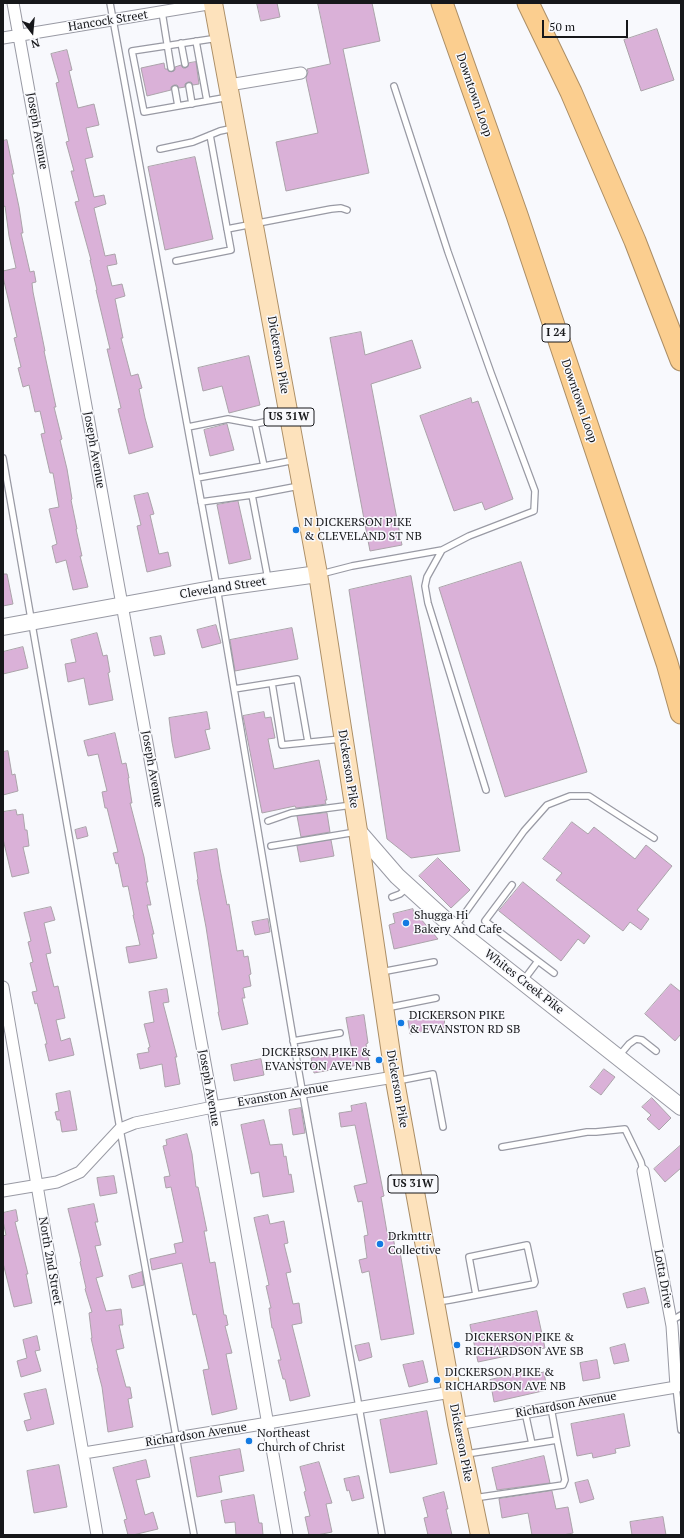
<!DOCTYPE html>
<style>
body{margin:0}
#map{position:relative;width:684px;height:1538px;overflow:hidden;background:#f8f9fd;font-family:"PT Serif",serif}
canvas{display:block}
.frame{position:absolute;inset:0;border:4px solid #16171a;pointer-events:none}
.north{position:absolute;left:12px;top:12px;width:40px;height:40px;-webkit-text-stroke:3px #f8f9fd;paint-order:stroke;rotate:164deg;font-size:11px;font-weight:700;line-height:16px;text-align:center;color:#16171a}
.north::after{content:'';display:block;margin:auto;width:14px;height:18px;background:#16171a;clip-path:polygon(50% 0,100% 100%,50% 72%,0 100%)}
.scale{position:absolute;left:542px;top:20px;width:86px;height:18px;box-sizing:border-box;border:2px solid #16171a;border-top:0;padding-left:5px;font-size:12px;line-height:14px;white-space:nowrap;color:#16171a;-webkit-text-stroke:3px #f8f9fd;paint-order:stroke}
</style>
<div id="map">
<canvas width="684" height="1538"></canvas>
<div class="frame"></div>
<div class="north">N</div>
<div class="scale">50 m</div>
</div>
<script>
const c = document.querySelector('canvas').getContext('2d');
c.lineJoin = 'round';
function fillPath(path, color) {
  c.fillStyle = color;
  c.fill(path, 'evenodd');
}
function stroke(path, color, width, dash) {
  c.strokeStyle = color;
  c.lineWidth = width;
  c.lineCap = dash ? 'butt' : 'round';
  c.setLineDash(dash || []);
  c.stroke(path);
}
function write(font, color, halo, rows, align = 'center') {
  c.font = font + ' "PT Serif",serif';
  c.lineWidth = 3;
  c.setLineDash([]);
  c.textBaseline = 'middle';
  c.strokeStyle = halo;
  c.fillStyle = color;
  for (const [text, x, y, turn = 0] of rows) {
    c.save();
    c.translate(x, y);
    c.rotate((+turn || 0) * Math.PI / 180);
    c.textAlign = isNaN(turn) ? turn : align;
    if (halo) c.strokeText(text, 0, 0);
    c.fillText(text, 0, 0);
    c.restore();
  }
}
const building = new Path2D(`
 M257,3H277L280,17L261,21Z
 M318,3H372L380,41L343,49L369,173L286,191L276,142L318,133L306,78L308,72L307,69L330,64Z
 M657,29L674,80L641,91L624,40Z
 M67,50L72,70L69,71L78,108L94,104L99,125L86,128L93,157L85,159L94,197L104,195L106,204L94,208L96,217L105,256L115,254L117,264L107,266L112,286L122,284L125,296L115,299L123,338H121L131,376L138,374L142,388L139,389L145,418L153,447L129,454L118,409L121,408L107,349H110L96,290H97L90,260H91L75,202L79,201L71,171H74L66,142L69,141L56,83L59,82L51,54Z
 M196,62L199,84L193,85L191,82H188L185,84V87L179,88L177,85H174L171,87V90L147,96L141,68L164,63L165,69H167L171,72L175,70V67L181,65L183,68H186L189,63Z
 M7,140L14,174H12L19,207L23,233H21L30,272L34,271L36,282L32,283L33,292L45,351H44L56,407H54L62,439L60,440L67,469L72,499L71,500L77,529H76L82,556H80L88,587L73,590L66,560L56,563L52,546L57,544L49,509L59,507L53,473H50L41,434L45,433L40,411L35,412L29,385L23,387L18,368L21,367L14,338L17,337L3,277V271L16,268L9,236L5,206L3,207V141Z
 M195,157L213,239L165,250L148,167Z
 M361,332L365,355L412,340L421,368L371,384L402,545L370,551L330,338Z
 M249,356L260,405L229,413L222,386L203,391L198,368Z
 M471,398L472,403L478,401L513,499L485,510L482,502L454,511L420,416Z
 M227,424L234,450L210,456L204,430Z
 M148,493L154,514L150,515L159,554L168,552L171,566L147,572L137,526L141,525L134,496Z
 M238,501L251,559L229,564L217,505Z
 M521,562L587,772L505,797L439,588Z
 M3,574H7L13,604L3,606Z
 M411,576L460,851L411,858L387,839L349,590Z
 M216,625L221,643L202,648L197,630Z
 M292,628L298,659L235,671L230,640Z
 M97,633L103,656L107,655L110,672L108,673L113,700L89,705L84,678L68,682L65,664L76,662L71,640Z
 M161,636L165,654L154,656L150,638Z
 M23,647L28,668L3,674V652Z
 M207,712L210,729L205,730L210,749L175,758L172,742L169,718Z
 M264,712L265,718L271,717L275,738L268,739L274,769L319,760L327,800H325L326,804L296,808L295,806L262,813L243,716Z
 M115,733L122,764L126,763L129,778H128L132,803H130L144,857L148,882H146L151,905H147L154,934H152L157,958L129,963L126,947L140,945L133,915H134L128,886L123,887L118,863L116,864L113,853L118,852L107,808H105L102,792L107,791L98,754L88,756L84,741Z
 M8,751L12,775L15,774L18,791L3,795V752Z
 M16,810L17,815L23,814L25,830H27L29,846L23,847L29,873L12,877L3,839V812Z
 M327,813L330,832L301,837L297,816Z
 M572,822L588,834L594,827L635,859L646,845L672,866L637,910L649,919L641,930L630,922L623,931L556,880L562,873L543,859Z
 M86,827L88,836L77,839L75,830Z
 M331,840L334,856L300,862L297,846Z
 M217,849L220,869L227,905L229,904L237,951L243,950L244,957L248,956L251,974L249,975L251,986L243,988L245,998H242L248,1024L222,1030L218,1012H219L206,927L197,880L198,879L194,853Z
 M438,858L470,890L451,908L419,876Z
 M523,882L590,936L584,944L578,939L561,961L499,911Z
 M51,907L55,920L44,923L51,953L46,954L54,987L58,986L65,1018L56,1020L61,1041L70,1038L74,1055L49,1061L45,1044H47L37,1003L35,1004L32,992L37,991L30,963L33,962L28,942L31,941L24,913Z
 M413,909L415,919L420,918L438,939L394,949L389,925L395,923L393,914Z
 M268,919L270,932L255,935L252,922Z
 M671,984L681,992V1034L675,1041L645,1014Z
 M167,989L169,1002L163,1003L177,1057H175L180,1084L165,1087L162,1064L140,1069L137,1054L149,1052L148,1048L150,1047L144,1024L154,1022L149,992Z
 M364,1015L368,1043L366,1044L369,1063L314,1073L311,1058L352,1051L346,1018Z
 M445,1015L444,1028L410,1034L408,1021Z
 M261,1059L264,1075L234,1081L231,1065Z
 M604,1069L615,1077L601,1095L590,1087Z
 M70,1091L77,1130L62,1132L60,1120H57L55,1112L59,1111L56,1094Z
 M652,1098L671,1118L659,1130L647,1119L651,1115L642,1107Z
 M366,1103L384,1196L381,1197L387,1232L392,1231L396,1253L400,1252L414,1334L381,1340L369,1271L362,1273L359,1260L367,1258L364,1236L368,1235L362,1201L358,1202L354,1186L367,1183L355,1125L341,1127L339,1113L352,1111L351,1106Z
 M301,1108L305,1133L293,1135L289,1110Z
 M264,1120L270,1145L282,1144L284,1157L286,1156L289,1175L291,1174L294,1192L263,1197L259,1172L251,1174L241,1125Z
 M187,1134L192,1154L196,1187H198L207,1231H204L210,1263L215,1262L224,1315H226L228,1325L225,1326L232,1353L226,1354L237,1409L212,1415L203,1370L209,1369L196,1314L193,1315L182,1263L152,1270L150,1259L176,1253L174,1244L183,1242L171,1187L166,1188L164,1177L170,1176L163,1146L167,1145L166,1140Z
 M681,1145V1168L665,1182L654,1169Z
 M114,1176L117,1193L100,1196L97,1178Z
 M94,1204L98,1222H95L101,1245L95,1246L103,1276L96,1278L106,1311L121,1309L123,1325H119L124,1348L116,1350L126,1387H130L132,1398L128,1399L133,1427L108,1432L102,1387L97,1368H98L91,1338H92L89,1313L92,1312L85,1289L86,1288L80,1262L81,1261L68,1209Z
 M16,1210L18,1221L15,1222L28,1274H26L32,1303L14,1307L3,1263V1236L6,1235L3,1221V1213Z
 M268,1215L270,1224L284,1221L288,1243L284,1244L291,1272L286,1273L293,1304L299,1303L302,1323L292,1325L310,1396L290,1401L285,1379H283L278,1360H281L273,1328H272L269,1308H271L266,1286L269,1285L254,1218Z
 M142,1272L144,1285L132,1288L129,1276Z
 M645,1288L649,1303L627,1308L623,1294Z
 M537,1311L545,1348L478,1362L470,1325Z
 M37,1336L40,1350L35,1351L41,1371L21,1377L17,1361L27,1358L23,1340Z
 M369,1343L372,1357L359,1361L355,1346Z
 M625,1344L629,1361L614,1364L610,1348Z
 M597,1360L600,1378L583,1381L580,1363Z
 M423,1361L428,1382L409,1387L403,1365Z
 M524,1372L525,1376L544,1372L547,1390L494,1402L490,1380Z
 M46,1389L54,1424L27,1431L24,1421L31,1419L24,1394Z
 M427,1411L437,1464L390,1473L380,1420Z
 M624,1414L630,1446L615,1449L616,1453L593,1458L592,1453L577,1456L571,1424Z
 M240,1449L244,1471L219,1476L222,1492L197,1497L190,1458Z
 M544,1456L550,1483L497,1490L492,1468Z
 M146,1460L150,1477L136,1480L145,1515L153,1512L158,1529L133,1535H128L124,1520L127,1519L113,1468Z
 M319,1462L332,1503L326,1504L332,1532L317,1535H309L305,1517L310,1516L304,1492L306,1491L300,1467Z
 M59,1465L67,1507L34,1513L27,1471Z
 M359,1476L364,1498L352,1501L349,1490L347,1491L344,1479Z
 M588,1480L594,1499L580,1503L575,1483Z
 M552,1491L556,1509L568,1507L573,1533L563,1535H532L528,1513L502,1518L499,1499Z
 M444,1492L448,1509H446L452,1535H428L424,1518L428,1517L423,1498Z
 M254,1495L259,1523H262L263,1535H236L235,1522L225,1523L221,1501Z
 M663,1517L666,1535H632L630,1522Z`);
fillPath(building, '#dab1d8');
stroke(building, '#aba3aa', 1);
const lane = new Path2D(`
 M110,3L217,588L296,1056L382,1535
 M162,12L171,68
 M218,38L132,51L144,112L229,97
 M196,41L207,101
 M181,43L185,64
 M189,86L192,104
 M394,86L448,252L491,373L535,491L534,511L469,536L442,550L427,577L425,586L428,603L486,790
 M175,89L178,106
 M160,149L193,142L220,131L234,128
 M227,229L331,209L341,208L347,210
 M176,261L231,250L210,135
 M287,417L255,424L264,466L295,460
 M188,427L228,419L255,424
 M3,458L120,1129L194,1535
 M197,478L264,466
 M201,502L252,495
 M321,574L352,566L442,550
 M268,579L252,495L299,486
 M272,683L297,679L308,742
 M234,689L272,683L282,745L341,739
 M268,821L291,813L352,805
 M271,846L356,832
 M512,885L485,921L538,961L523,981
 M392,897L400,894L407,888
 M455,927L524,831L547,805L570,796H589L654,838
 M538,961L554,973
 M381,972L434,962
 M386,1008L436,998
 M293,1041L340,1033
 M618,1057L629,1044L636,1039L642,1040L656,1051
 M397,1081L433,1074L443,1127
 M502,1147L587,1132H596L625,1129L641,1162L643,1171
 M437,1302L450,1300L534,1284L535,1282L527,1245L469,1257L476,1295
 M671,1321L681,1315
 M677,1387H676L681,1430
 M532,1444L557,1440L551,1408
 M466,1454L532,1444L525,1412
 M474,1498L563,1485L565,1480L557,1440`);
const street = new Path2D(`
 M13,3L213,1107L287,1535
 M3,38L214,3
 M229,85L301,73
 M3,987L97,1535
 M3,1191L57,1182L80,1172L120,1129L135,1123L213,1107L394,1077
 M457,1424L676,1387L672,1326L643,1171
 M84,1453L256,1425L451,1392`);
const secondary = new Path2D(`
 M3,627L217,588L318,574
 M358,831L397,876L452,926L681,1107`);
const primary = new Path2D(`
 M213,3L318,574L358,831L395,1081L457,1424L480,1535`);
const highway = new Path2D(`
 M442,3L517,215L667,663L681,713
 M528,3L571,92L635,241L681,360`);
stroke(lane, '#999aa4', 8);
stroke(street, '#999aa4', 13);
stroke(secondary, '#999aa4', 18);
stroke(primary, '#ab8e66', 20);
stroke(highway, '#ab8e66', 23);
stroke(lane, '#fff', 5.5);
stroke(street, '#fff', 11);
stroke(secondary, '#fff', 16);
stroke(primary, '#fde2bc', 18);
stroke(highway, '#fbce8f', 21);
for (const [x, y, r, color] of [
 [296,530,4,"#137ae2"],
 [406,923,4,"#137ae2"],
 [401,1023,4,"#137ae2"],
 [379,1060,4,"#137ae2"],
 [380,1244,4,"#137ae2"],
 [457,1345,4,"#137ae2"],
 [437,1380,4,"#137ae2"],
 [249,1441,4,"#137ae2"]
]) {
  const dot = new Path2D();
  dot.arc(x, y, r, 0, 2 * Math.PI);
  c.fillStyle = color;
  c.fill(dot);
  stroke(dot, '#f8f9fd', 1.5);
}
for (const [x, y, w] of [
 [556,333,28],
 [289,417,50],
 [413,1184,50]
]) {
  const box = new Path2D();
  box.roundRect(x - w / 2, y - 9, w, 18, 3);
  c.fillStyle = '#f8f9fd';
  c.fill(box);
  stroke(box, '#16171a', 1);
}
write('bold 11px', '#16171a', null, [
 ["I 24",556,333],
 ["US 31W",289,417],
 ["US 31W",413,1184]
]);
write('12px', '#16171a', '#f8f9fd', [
 ["Hancock Street",108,21,-9],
 ["Downtown Loop",474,95,71],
 ["Joseph Avenue",37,131,80],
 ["Dickerson Pike",278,355,80],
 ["Downtown Loop",579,401,71],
 ["Joseph Avenue",94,450,80],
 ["Cleveland Street",223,588,-9],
 ["Joseph Avenue",152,769,80],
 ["Dickerson Pike",348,769,81],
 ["Whites Creek Pike",524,982,38],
 ["Joseph Avenue",209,1088,80],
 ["Dickerson Pike",397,1089,80],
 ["Evanston Avenue",283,1095,-10],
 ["North 2nd Street",50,1261,80],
 ["Lotta Drive",663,1279,80],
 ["Richardson Avenue",566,1405,-10],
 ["Richardson Avenue",196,1435,-9],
 ["Dickerson Pike",461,1443,79]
]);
write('12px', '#16171a', '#f8f9fd', [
 ["N DICKERSON PIKE",304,523],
 ["& CLEVELAND ST NB",304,537],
 ["Shugga Hi",414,916],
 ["Bakery And Cafe",414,930],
 ["DICKERSON PIKE",409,1016],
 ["& EVANSTON RD SB",409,1030],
 ["DICKERSON PIKE &",371,1053,"right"],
 ["EVANSTON AVE NB",371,1067,"right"],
 ["Drkmttr",388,1237],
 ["Collective",388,1251],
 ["DICKERSON PIKE &",465,1338],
 ["RICHARDSON AVE SB",465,1352],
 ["DICKERSON PIKE &",445,1373],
 ["RICHARDSON AVE NB",445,1387],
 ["Northeast",257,1434],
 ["Church of Christ",257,1448]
], 'left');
</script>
